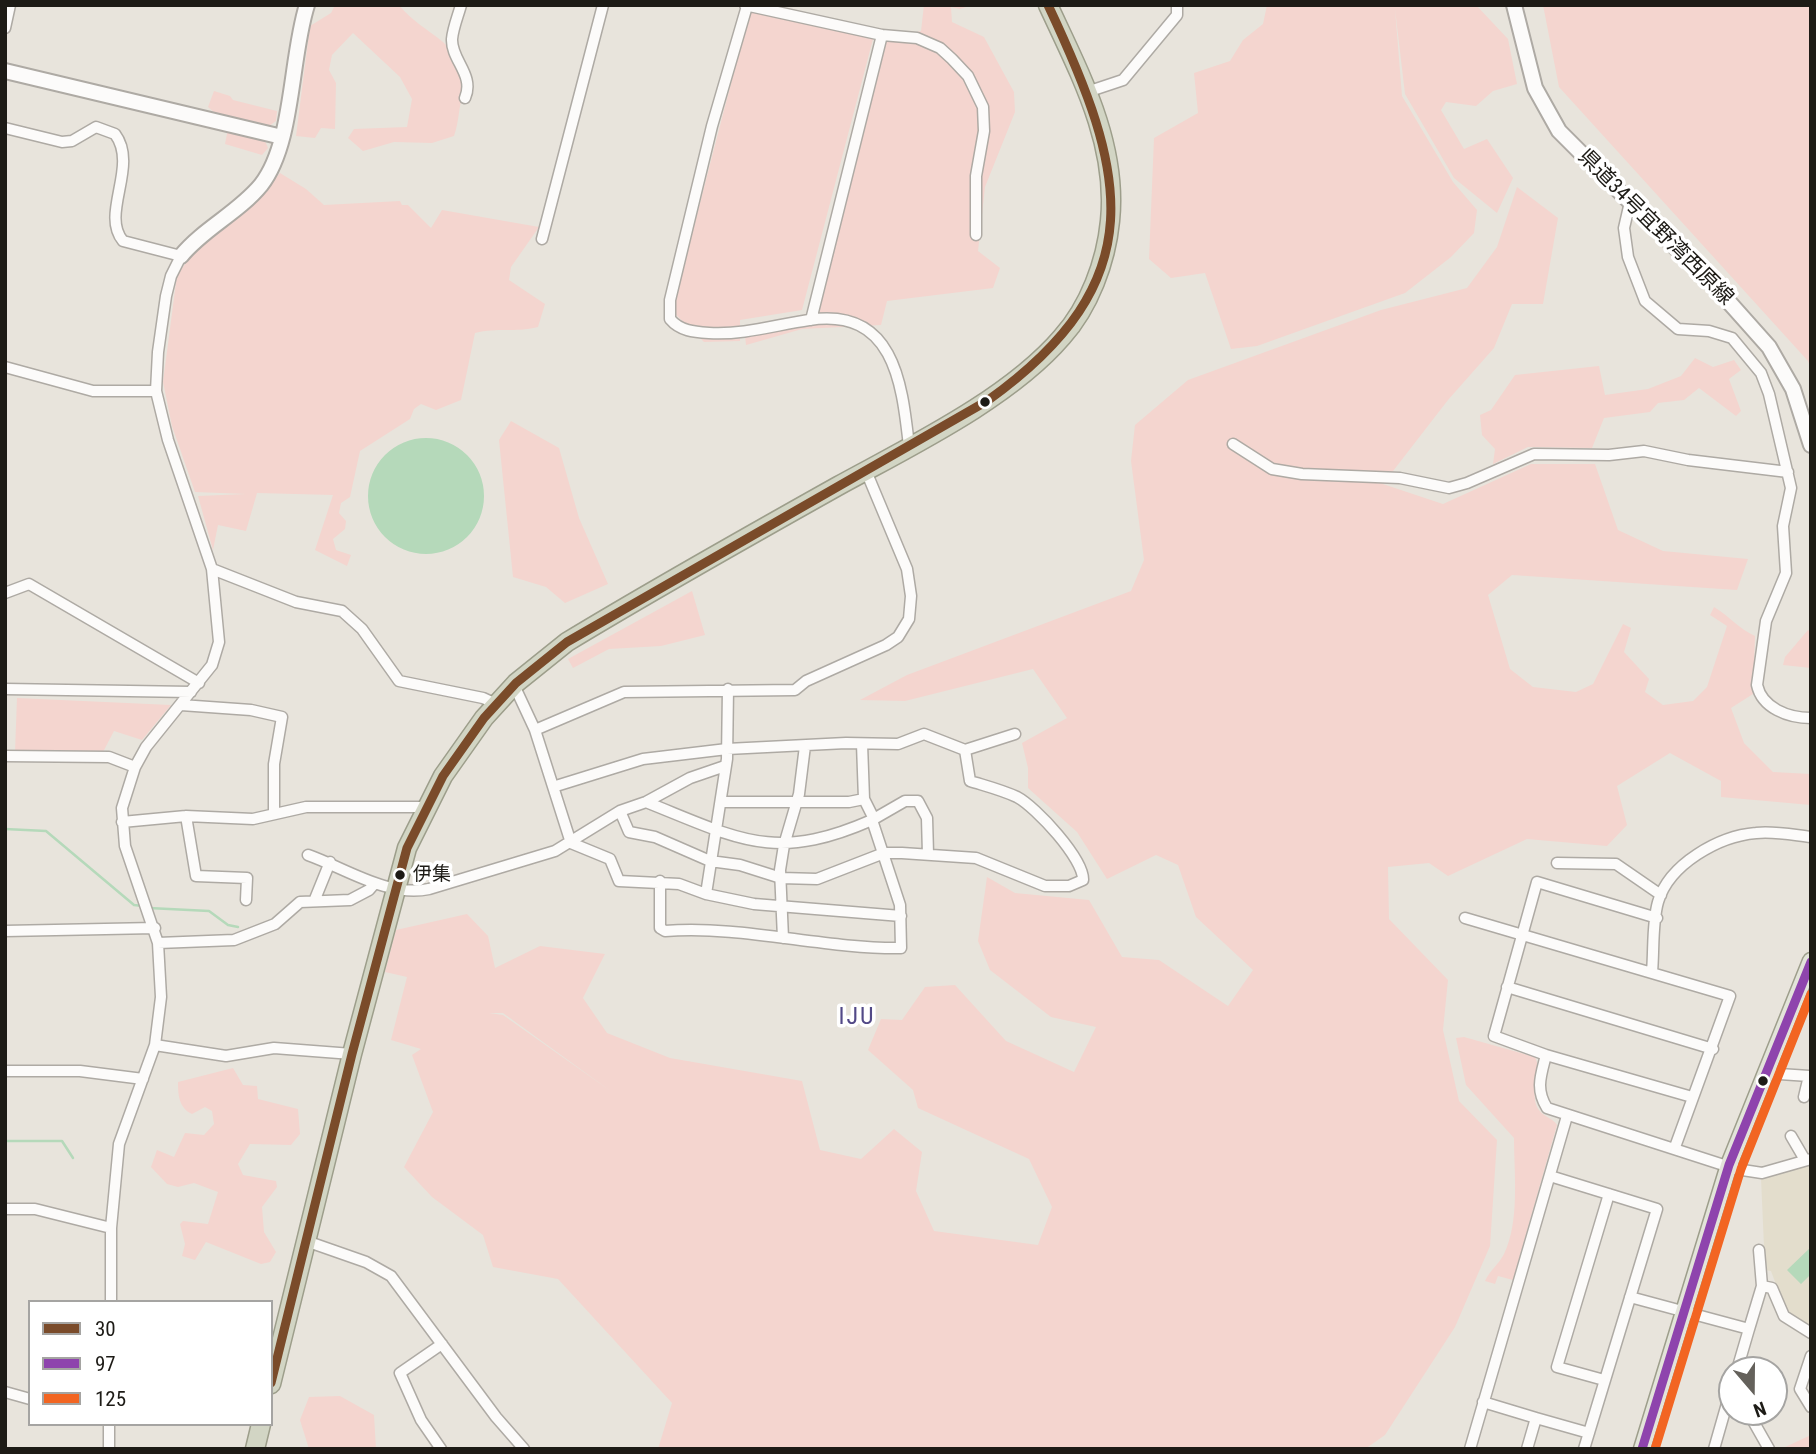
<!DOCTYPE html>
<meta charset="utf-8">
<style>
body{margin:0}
#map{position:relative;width:1816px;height:1454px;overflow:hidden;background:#e8e4dc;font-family:"Roboto Condensed",sans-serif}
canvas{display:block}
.frame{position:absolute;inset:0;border:7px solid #1d1b16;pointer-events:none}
.legend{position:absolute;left:28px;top:1300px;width:245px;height:126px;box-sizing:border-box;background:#fff;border:2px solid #a5a4a2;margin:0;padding:9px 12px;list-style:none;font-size:21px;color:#1d1b16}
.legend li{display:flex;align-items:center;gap:14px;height:35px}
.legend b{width:35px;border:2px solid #a5a4a2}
.north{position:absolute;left:1718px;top:1356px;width:70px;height:70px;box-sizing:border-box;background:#fff;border:2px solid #a5a4a2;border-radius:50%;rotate:160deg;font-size:19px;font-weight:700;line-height:28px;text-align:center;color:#1d1b16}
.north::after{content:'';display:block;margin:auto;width:24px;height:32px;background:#64615b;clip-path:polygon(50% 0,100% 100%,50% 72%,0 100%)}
</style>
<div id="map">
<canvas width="1816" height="1454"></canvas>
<div class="frame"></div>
<ul class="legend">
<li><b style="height:9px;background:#7a4b2a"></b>30</li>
<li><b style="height:9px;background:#8e44ad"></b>97</li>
<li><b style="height:9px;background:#f26522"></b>125</li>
</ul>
<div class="north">N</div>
</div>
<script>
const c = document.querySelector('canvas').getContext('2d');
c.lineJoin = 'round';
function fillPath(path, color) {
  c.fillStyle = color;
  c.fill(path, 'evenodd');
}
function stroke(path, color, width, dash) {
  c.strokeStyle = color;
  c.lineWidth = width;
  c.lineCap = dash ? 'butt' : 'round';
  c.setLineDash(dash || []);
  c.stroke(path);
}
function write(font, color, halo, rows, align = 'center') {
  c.font = font + ' "Roboto Condensed","Noto Sans JP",sans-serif';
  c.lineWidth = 7;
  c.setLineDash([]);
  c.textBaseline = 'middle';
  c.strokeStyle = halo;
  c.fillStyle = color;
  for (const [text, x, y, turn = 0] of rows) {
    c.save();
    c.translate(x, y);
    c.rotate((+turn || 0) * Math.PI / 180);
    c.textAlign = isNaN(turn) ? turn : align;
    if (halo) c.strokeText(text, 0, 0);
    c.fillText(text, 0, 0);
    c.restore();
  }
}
fillPath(new Path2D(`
 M1811,1163V1328L1787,1314L1771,1271L1765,1270L1761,1178Z`), '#e3ddcc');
fillPath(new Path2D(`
 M335,5H399C412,21 427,29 443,42C456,53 460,72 465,88C458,105 460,119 454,136L432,143L394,142L363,151L348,138L354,129L407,127L412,99L400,77L353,33L332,55L329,70L336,83L335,129L321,128L315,138L296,136L310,26L331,13Z
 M924,5H972L960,9L951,7L952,22L984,37L1014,92L1015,112L985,187L978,251L1000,268L993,288L887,301L881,325L802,329L746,345L744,326L818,312L885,40L921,31Z
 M1267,5H1476L1508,39L1517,84L1493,91L1476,106L1446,102L1441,110L1464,149L1487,139L1513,178L1497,213L1454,178L1405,94L1395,9L1402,96L1453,182L1477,210L1474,233L1451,257L1405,293L1257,346L1231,349L1205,273L1171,278L1149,259L1154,138L1198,113L1194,73L1230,61L1243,40L1263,24Z
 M1543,5H1811V369L1808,361L1559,87Z
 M750,10L873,39L802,310L740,320V341L704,342L672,311Z
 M214,91L230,96L233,100L277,111L276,121L265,129L216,114L208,107Z
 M228,129L263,136L268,148L262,155L225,144Z
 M280,173L306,189L324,205L400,201L402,205H408L431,228L442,210L539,227L511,267L509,280L545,304L538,327C514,333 498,327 475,333L461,400L436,410L421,404L414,409L410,419L360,451L350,497L341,503L339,513L346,521L345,529L333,539L336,550L351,555L347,566L315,550L333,495L257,493L246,531L218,525L213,550L198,496L246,494L195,492L172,426L163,382L177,275L197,248L252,206Z
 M1517,187L1558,218L1543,304H1512L1494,348L1448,400L1383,484L1443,504L1531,464H1595L1618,530L1663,551L1748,559L1737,590L1512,575L1488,595L1510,669L1533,687L1576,692L1593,684L1623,624L1631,628L1624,652L1649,679L1645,692L1663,705L1693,701L1707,687L1727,626L1710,615L1714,607C1729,616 1739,629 1755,636L1753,694L1731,708L1744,743L1773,772L1811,774V805L1721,797V781L1670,753L1617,786L1627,825L1607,846L1527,839L1448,876L1429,863L1388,867L1389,919L1448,980L1443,1030L1459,1101L1497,1140L1490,1246L1455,1327L1385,1435L1365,1449H658L672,1403L558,1279L493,1267L483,1235L432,1197L404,1167L433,1112L412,1055L421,1049L391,1040L407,977L385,972L396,930L467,914L488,936L495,968L540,946L605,954L583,998L607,1033L670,1058L802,1081L820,1150L861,1159L894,1129L922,1152L916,1191L934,1231L1038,1245L1052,1207L1029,1159L918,1108L913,1090L868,1050L881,1019L902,1020L925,987L955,985L1006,1041L1074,1072L1096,1027L1051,1017L990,970L978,941L987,877L1015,893L1089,900L1122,957L1159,960L1228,1006L1253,970L1196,917L1178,865L1156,855L1107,879L1077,832L1028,788V768L1022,743L1067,718L1033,669L905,701L860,700L907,675L1131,591L1144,560L1131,461L1135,425L1188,380L1381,310L1467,288L1497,247ZM489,1013H503L612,1092L503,1015Z
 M1695,358L1713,367L1734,360L1741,370L1729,379L1741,411L1736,416L1699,388L1684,400L1658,403L1650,412L1604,418L1592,448L1528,447L1493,464L1495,449L1482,435L1480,415L1491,410L1515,375L1599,366L1605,395L1648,389L1681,376Z
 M511,421L559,448L579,518L608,584L565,603L546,587L513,577L499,440Z
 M692,591L705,635L661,646L609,649L573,668L568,659Z
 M1808,630L1811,632V668L1783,665L1785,657Z
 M17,698L171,705L142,740L114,731L103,752H15Z
 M1464,1037L1535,1057C1542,1070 1530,1091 1537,1107C1542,1117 1552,1117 1557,1125L1513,1280L1498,1276L1495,1284L1485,1281C1490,1270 1499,1264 1504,1254C1520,1221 1514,1174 1514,1138L1466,1085L1456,1038Z
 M233,1068L243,1085L257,1086L258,1099L298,1109L300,1134L291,1145L250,1144L238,1164L243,1175L276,1181L277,1187L262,1207L264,1232L276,1252L270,1262L261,1264L206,1242L195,1260L182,1256L185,1244L180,1224L183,1221L208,1224L218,1192L194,1183L178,1187L167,1184L151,1167L157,1150L174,1157L185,1133L204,1135L214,1124L212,1111L205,1107L192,1114C179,1108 178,1095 178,1082Z
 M340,1396L374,1415L376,1449H309L300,1420L309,1397Z
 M1811,1435V1449H1781Z`), '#f4d5cf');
fillPath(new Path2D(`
 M368 496a58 58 0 1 1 116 0a58 58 0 1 1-116 0Z
 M1811,1247V1274L1801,1284L1787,1270Z`), '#b5d9ba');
stroke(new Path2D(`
 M5,829L46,831L134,905L143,906
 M149,908L209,911L228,925L238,927
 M5,1141H62L73,1158`), '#b5d9ba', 2.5);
const street = new Path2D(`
 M461,5C458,16 453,28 452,39C451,60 475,75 465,98
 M745,5L882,35L917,38L940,48L952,59L968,76L983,107L984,131L976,176V235
 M747,6L712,126L670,300V319C680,331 694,332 709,333C744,335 775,325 809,320C895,307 902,385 909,446
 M5,28L10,5
 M1087,92L1123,80L1177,15V5
 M5,128L62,142L72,141L96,127L115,134C139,166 100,214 123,241L181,256L171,276L166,296L158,352L156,391L168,440L212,569L219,642L212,665L146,747L135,767L122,808L125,846L158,943L161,997L155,1045L119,1144L111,1228V1302
 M1630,202L1624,228L1628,257L1645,301L1678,329L1709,331L1732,338L1761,373L1769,394L1791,488L1783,526L1786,573L1766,621L1757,685C1762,708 1788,718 1811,718
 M542,239L603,5
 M811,320L882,35
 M5,367L93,391H156
 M1233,444L1272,469L1302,474L1400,478L1449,488L1467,483L1534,454L1609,455L1644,451L1688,460L1788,472
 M212,569L296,602L342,611L362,629L399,681L483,698L496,704
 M5,593L29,584L199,683
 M514,685L535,730L571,843
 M5,689L191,692
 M181,705L251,710L282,717L274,764V813
 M535,730L624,692L795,690L806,681L886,645L898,637L909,619L911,596L907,569L866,471
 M862,744L864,799L874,819
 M965,750L1015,734
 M5,756L109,757L135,767
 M556,786L643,759L727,749L846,743L898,744L924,734L965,750L970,781C986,786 1002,790 1017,797C1036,807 1084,859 1083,880L1069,886H1045L976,858L902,853H884L817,879L781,878L740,865L710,861L655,837L629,832L620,811
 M646,802C739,839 774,863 872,820L900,905L901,948C822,949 744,925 665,931L660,928V881
 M722,802H849L864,799
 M186,816L196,876L247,878L246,900
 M872,820L905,801H918L927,818L928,854
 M122,822L186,816L253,819L306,807H425
 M571,843L610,859L619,881L679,884L706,894L754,904L901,916
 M308,855C345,868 389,898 429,889L555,851L620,811L646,802L690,778L725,766
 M1557,863L1616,864L1661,895
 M706,894L727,759L728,689
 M315,899L330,862
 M1465,918L1730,996L1675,1147
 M1657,918L1537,882L1494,1036L1546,1055L1692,1097
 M5,931L155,928
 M783,938L780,870L784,845L799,794L805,746
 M158,943L234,940L275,924L300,902L350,900L369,890L375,883
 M1652,972C1654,950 1652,923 1658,902C1669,864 1719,836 1756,833C1775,831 1793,835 1811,837
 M1507,987L1713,1049
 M155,1045L226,1056L274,1048L352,1054
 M1546,1055C1541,1075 1535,1089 1547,1108L1736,1169L1762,1173L1811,1159
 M5,1071H80L143,1079
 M1765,1073L1809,1076L1804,1097
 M1791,1136L1805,1160
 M1550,1176L1657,1209L1584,1449
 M5,1209H35L111,1228
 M306,1241L366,1262L391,1276L496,1417L524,1449
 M1759,1250L1762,1286L1772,1288L1784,1316L1811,1333
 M1630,1297L1749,1329L1762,1286
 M1811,1356L1800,1389L1811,1407
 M1737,1370L1749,1329
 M1604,1380L1557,1367L1609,1194
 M5,1392L30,1399
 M1483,1402L1536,1418L1527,1449
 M1748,1412L1769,1449
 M1536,1418L1589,1433
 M109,1424V1449
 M441,1449L421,1420L400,1373L442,1344
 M1470,1449L1567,1116
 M1714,1449L1732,1386`);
const secondary = new Path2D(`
 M1514,5L1535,88L1559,131L1720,292L1769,347L1793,389L1811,445
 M5,71L282,137
 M181,256C204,228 238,213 261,185C294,143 290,58 307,5`);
const primary = new Path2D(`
 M1642,1449L1729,1165L1811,961`);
const highway = new Path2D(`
 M271,1384L352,1054L407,848L443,776L484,718L516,683L567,642C656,588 747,537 838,486C909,447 1009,399 1062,337C1089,307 1106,262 1110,221C1118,144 1080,74 1048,5
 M255,1449L261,1424`);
stroke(street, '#aeaaa4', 13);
stroke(secondary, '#aeaaa4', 18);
stroke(primary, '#9d9e8b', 19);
stroke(highway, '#9d9e8b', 21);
stroke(street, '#fcfbfa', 10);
stroke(secondary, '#fcfbfa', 14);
stroke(primary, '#e3e4da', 16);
stroke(highway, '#d2d5c4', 18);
stroke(new Path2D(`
 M271,1383L352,1054L407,848L443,776L484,718L516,683L567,642L987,401C1156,280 1127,173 1048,5`), '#7a4b2a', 9);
stroke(new Path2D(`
 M1642,1449L1729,1165L1811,962`), '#8e44ad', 9);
stroke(new Path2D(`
 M1655,1449L1741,1169L1811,994`), '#f26522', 9);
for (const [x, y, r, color] of [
 [985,402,6,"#1d1b16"],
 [400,875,6,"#1d1b16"],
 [1763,1081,6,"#1d1b16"]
]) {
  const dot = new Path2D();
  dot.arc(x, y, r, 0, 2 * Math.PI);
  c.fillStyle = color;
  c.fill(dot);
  stroke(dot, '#fff', 2.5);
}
write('19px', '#1d1b16', '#fff', [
 ["伊集",413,875]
], 'left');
write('21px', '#1d1b16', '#fff', [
 ["県道34号宜野湾西原線",1655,228,45]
]);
c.letterSpacing = '2px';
write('24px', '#524987', '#fff', [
 ["IJU",857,1018]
]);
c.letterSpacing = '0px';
</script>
